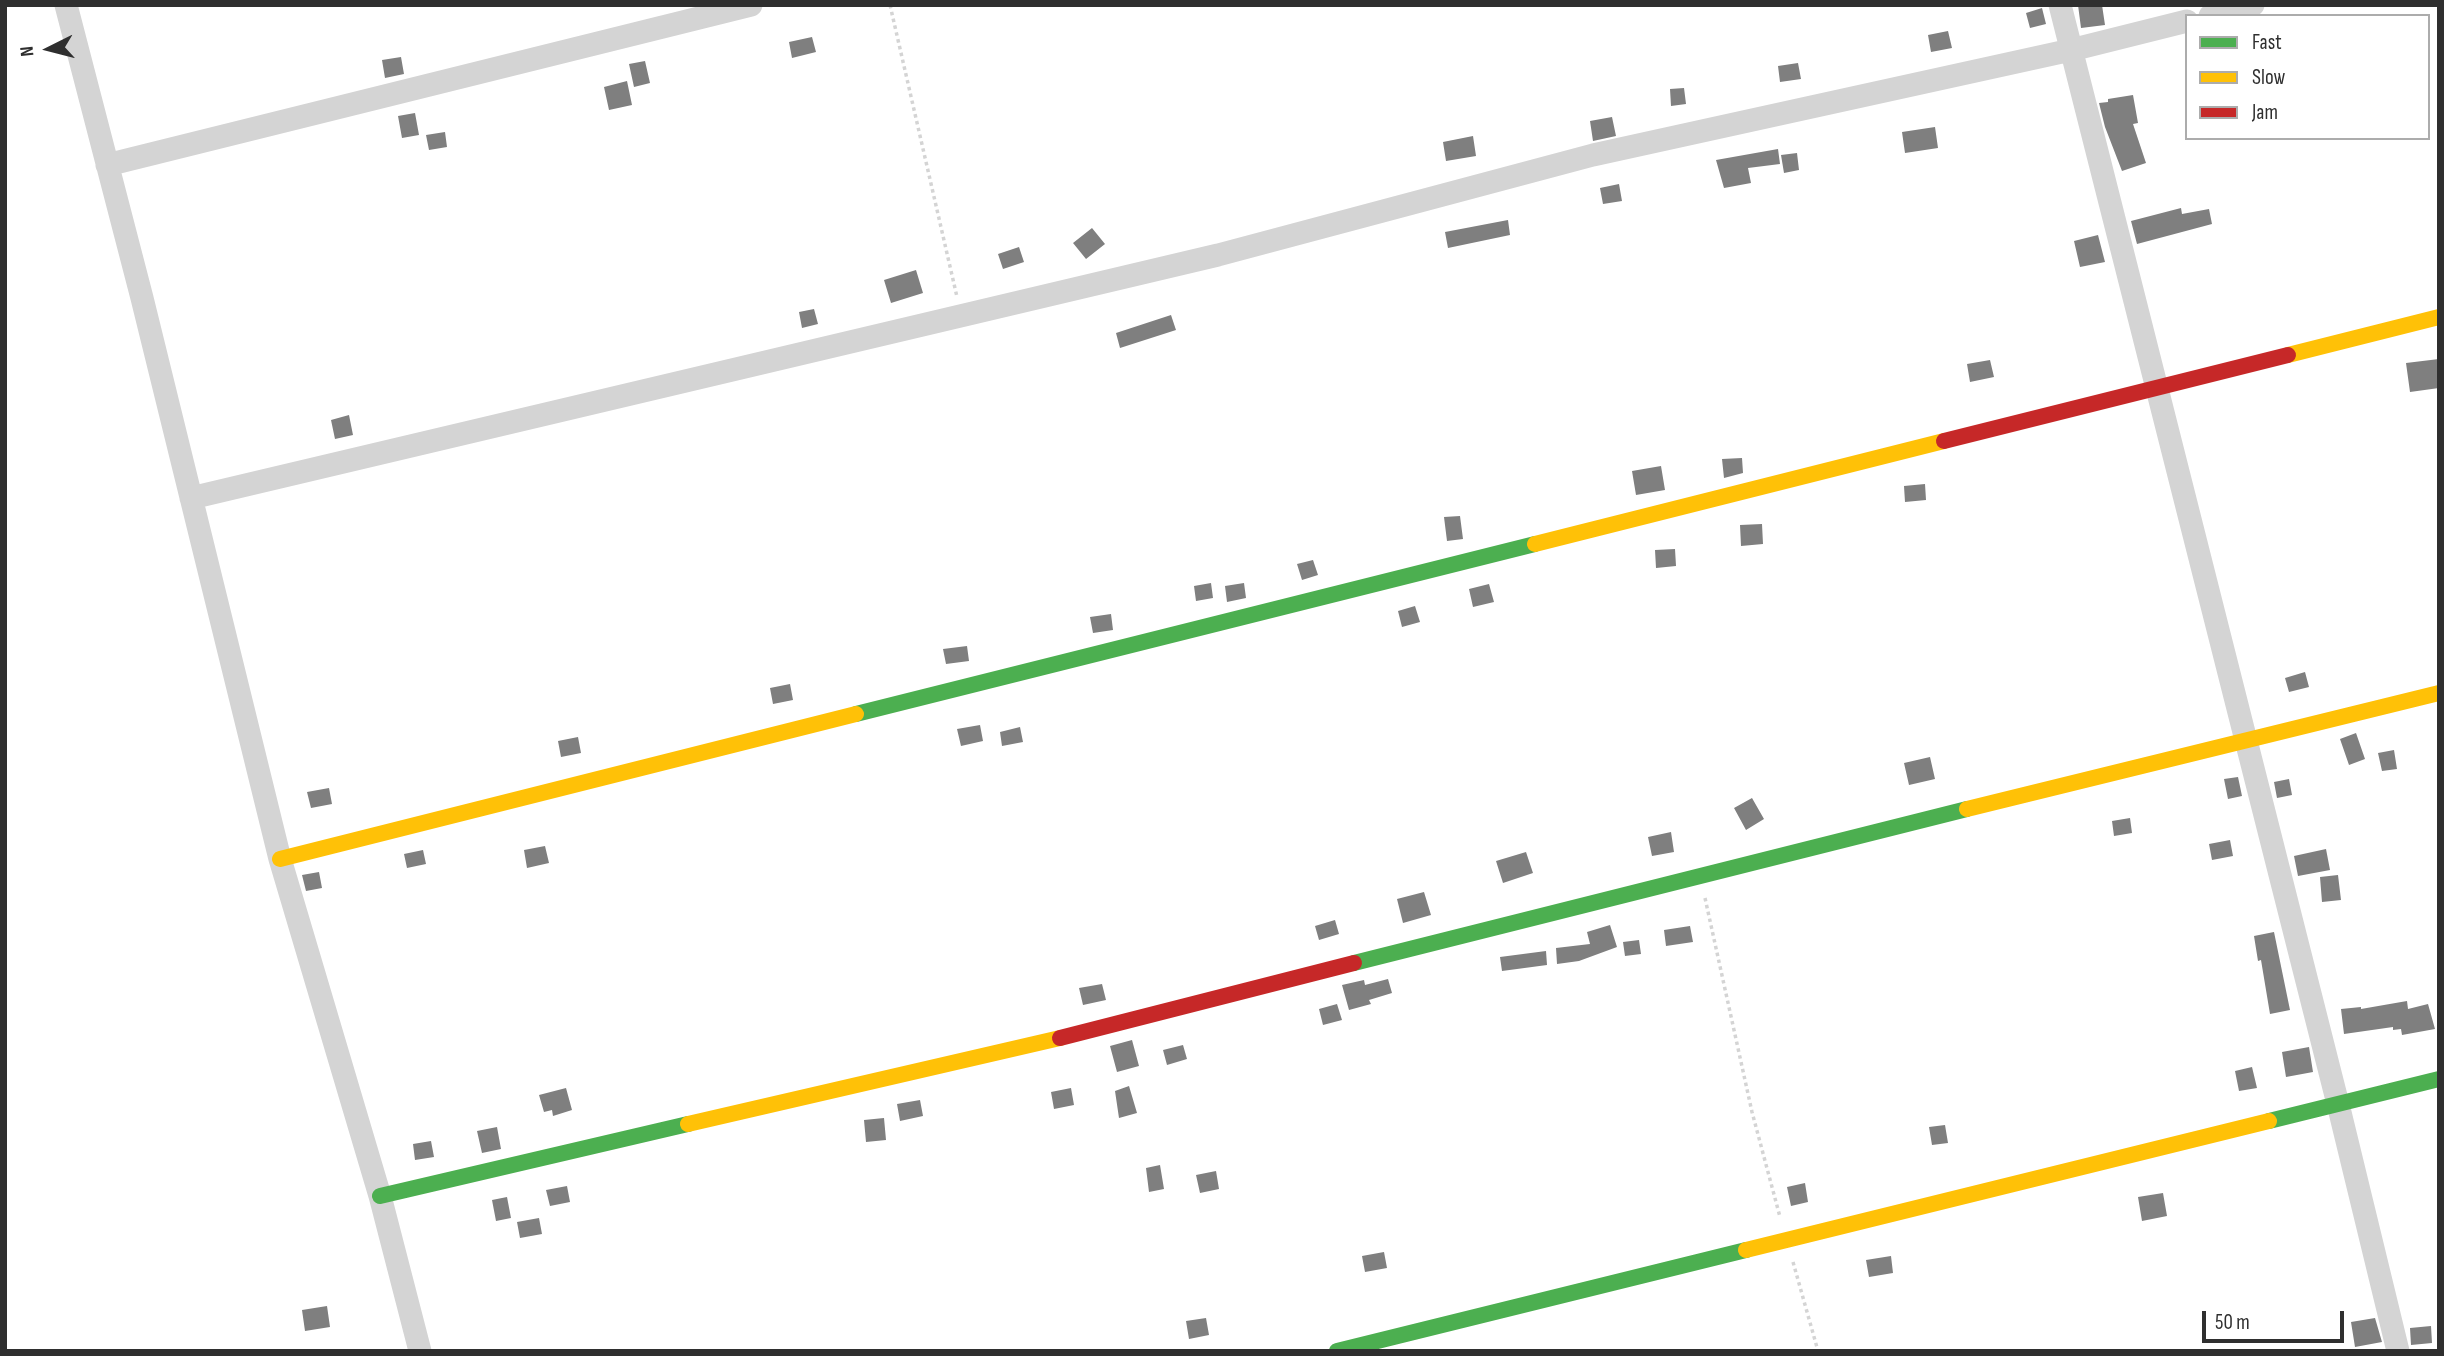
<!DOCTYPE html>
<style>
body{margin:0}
#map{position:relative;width:2444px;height:1356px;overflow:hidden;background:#fff;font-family:"Sofia Sans Condensed",sans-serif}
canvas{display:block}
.frame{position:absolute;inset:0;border:7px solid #2f2f2f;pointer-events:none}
.legend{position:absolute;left:2185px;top:14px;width:245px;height:126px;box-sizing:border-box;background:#fff;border:2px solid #acacac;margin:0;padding:9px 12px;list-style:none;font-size:21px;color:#2f2f2f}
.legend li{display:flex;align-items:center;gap:14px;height:35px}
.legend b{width:35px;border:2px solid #acacac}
.north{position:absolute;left:14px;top:14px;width:70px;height:70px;-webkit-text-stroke:5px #fff;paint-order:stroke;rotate:264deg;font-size:19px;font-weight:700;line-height:28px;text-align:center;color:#2f2f2f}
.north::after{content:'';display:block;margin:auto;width:24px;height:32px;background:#2f2f2f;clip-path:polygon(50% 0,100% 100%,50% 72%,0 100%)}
.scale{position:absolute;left:2202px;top:1311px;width:142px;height:32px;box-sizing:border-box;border:4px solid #2f2f2f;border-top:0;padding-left:9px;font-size:21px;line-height:24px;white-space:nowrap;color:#2f2f2f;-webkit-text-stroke:5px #fff;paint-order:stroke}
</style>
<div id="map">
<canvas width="2444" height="1356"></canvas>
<div class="frame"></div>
<ul class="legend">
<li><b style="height:9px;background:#4caf50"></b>Fast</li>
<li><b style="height:9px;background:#ffc107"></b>Slow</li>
<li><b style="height:9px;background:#c62828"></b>Jam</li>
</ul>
<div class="north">N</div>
<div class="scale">50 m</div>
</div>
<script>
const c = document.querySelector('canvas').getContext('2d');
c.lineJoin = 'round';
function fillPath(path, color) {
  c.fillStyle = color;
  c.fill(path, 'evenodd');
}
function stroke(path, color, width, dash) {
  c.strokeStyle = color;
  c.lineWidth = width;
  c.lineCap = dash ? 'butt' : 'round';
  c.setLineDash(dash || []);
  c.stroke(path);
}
fillPath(new Path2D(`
 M2078,5H2102L2105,25L2081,28Z
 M2042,8L2046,24L2030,28L2026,13Z
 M1948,31L1952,48L1931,52L1928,35Z
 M812,37L816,52L792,58L789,42Z
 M401,57L404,74L385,78L382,60Z
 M645,61L650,83L634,87L629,64Z
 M1798,63L1801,79L1780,82L1778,66Z
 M627,81L632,105L609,110L604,87Z
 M1684,88L1686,104L1671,106L1670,89Z
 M2133,95L2138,123L2133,124L2146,163L2122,171L2105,127L2099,103L2108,102V99Z
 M415,113L419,135L402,138L398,116Z
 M1612,117L1616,136L1593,141L1590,121Z
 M1935,127L1938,148L1905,153L1902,132Z
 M445,132L447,147L429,150L426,135Z
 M1473,136L1476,156L1446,161L1443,142Z
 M1778,149L1780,164L1748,168L1751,183L1724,188L1716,160Z
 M1797,153L1799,170L1784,173L1781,155Z
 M1619,184L1622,201L1603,204L1600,188Z
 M2181,208L2182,214L2209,209L2212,224L2137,244L2131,221Z
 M1508,220L1510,235L1448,248L1445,232Z
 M1092,228L1105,244L1086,259L1073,243Z
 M2098,235L2105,262L2080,267L2074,241Z
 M1019,247L1024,262L1003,269L998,254Z
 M916,270L923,293L891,303L884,280Z
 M814,309L818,324L802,328L799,312Z
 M1171,315L1176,330L1120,348L1116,333Z
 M2439,359V388L2410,392L2406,363Z
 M1990,360L1994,377L1970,382L1967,364Z
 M349,415L353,435L335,439L331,420Z
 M1742,458L1743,473L1724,478L1722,459Z
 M1661,466L1665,490L1636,495L1632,471Z
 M1925,484L1926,500L1905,502L1904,486Z
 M1460,516L1463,539L1447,541L1444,517Z
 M1762,524L1763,544L1741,546L1740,525Z
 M1675,549L1676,566L1656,568L1655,550Z
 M1313,560L1318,575L1302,580L1297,564Z
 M1211,583L1213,598L1196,601L1194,586Z
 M1244,583L1246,598L1227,602L1225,586Z
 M1489,584L1494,602L1473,607L1469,589Z
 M1415,606L1420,622L1402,627L1398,611Z
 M1111,614L1113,630L1093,633L1090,617Z
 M967,646L969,661L946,664L943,649Z
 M2305,672L2309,687L2289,692L2285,678Z
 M790,684L793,700L773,704L770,688Z
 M980,725L983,741L961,746L957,729Z
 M1020,727L1023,742L1002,746L1000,732Z
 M2356,733L2365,759L2349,765L2340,739Z
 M578,737L581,753L561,757L558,741Z
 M2394,750L2397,769L2382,771L2378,753Z
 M1930,757L1935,779L1909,785L1904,763Z
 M2238,777L2242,796L2228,799L2224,779Z
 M2289,779L2292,795L2277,798L2274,782Z
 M329,788L332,804L311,808L307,792Z
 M1752,798L1764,819L1746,830L1734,808Z
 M2130,818L2132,833L2114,836L2112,821Z
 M1671,832L1674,852L1652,856L1648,837Z
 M2230,840L2233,856L2212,860L2209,844Z
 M545,846L549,863L527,868L524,850Z
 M2326,849L2330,870L2298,876L2294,856Z
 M423,850L426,864L407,868L404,854Z
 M1526,852L1533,873L1503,883L1496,861Z
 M319,872L322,888L306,891L302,875Z
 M2338,875L2341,900L2322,902L2320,877Z
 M1424,892L1431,915L1403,923L1397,899Z
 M1335,920L1339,934L1319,940L1315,926Z
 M1610,925L1617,947L1579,961L1557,964L1556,948L1590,944L1587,932Z
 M1690,926L1693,942L1666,946L1664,930Z
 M2274,932L2290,1010L2270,1014L2261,960L2258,961L2254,936Z
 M1639,940L1641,954L1625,956L1623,942Z
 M1546,951L1547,965L1502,971L1500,957Z
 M1388,979L1392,993L1369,1000L1371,1004L1349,1010L1342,985L1364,980L1365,985Z
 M1102,984L1106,1000L1083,1005L1079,988Z
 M2407,1001L2408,1009L2428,1004L2435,1029L2402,1035L2401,1029L2393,1030V1027L2344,1034L2341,1009L2361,1007V1009Z
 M1337,1004L1342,1020L1323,1025L1319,1009Z
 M1132,1040L1139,1066L1117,1072L1110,1046Z
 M1183,1045L1187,1059L1167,1065L1163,1050Z
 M2309,1047L2313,1072L2286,1077L2282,1052Z
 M2252,1067L2257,1088L2239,1091L2235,1071Z
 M1129,1086L1137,1113L1119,1118L1115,1091Z
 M566,1088L572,1110L553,1116L552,1110L544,1112L539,1095Z
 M1071,1088L1074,1105L1054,1109L1051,1092Z
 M920,1100L923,1116L900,1121L897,1104Z
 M884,1118L886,1140L866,1142L864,1120Z
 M1945,1125L1948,1143L1932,1145L1929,1127Z
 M497,1127L501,1149L482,1153L477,1131Z
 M431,1141L434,1157L415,1160L413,1144Z
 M1160,1165L1164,1189L1149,1192L1146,1168Z
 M1216,1171L1219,1189L1200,1193L1196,1175Z
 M1805,1183L1808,1202L1791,1206L1787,1187Z
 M567,1186L570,1202L550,1206L546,1190Z
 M2163,1193L2167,1216L2142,1221L2138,1197Z
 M507,1197L511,1218L496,1221L492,1200Z
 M539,1218L542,1234L520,1238L517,1222Z
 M1384,1252L1387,1268L1365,1272L1362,1256Z
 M1891,1256L1893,1273L1869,1277L1866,1260Z
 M327,1306L330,1327L305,1331L302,1310Z
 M1206,1318L1209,1335L1189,1339L1186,1321Z
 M2375,1318L2382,1342L2355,1347L2351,1322Z
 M2431,1326L2432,1343L2411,1345L2410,1328Z`), '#7f7f7f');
stroke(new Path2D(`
 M890,5L957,297
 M1705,898L1752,1112L1780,1217
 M1793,1262L1818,1351`), '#d4d4d4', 3.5, [3.5, 3.5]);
stroke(new Path2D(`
 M66,5L142,298L280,859L380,1196L420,1351
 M2060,5L2338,1104L2398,1351
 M2210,16L2253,5
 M107,165L751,5
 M191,498L1218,255L1593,155L2071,50L2187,21`), '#d4d4d4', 23);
stroke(new Path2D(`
 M856,714L1535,544
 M1354,963L1967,809
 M2269,1121L2439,1079
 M380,1196L688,1124
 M1337,1351L1746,1250`), '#4caf50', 16);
stroke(new Path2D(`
 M2288,355L2439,317
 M1535,544L1944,441
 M1967,809L2439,693
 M280,859L856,714
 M688,1124L1060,1038
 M1746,1250L2269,1121`), '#ffc107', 16);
stroke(new Path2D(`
 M1944,441L2288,355
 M1060,1038L1354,963`), '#c62828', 16);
</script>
